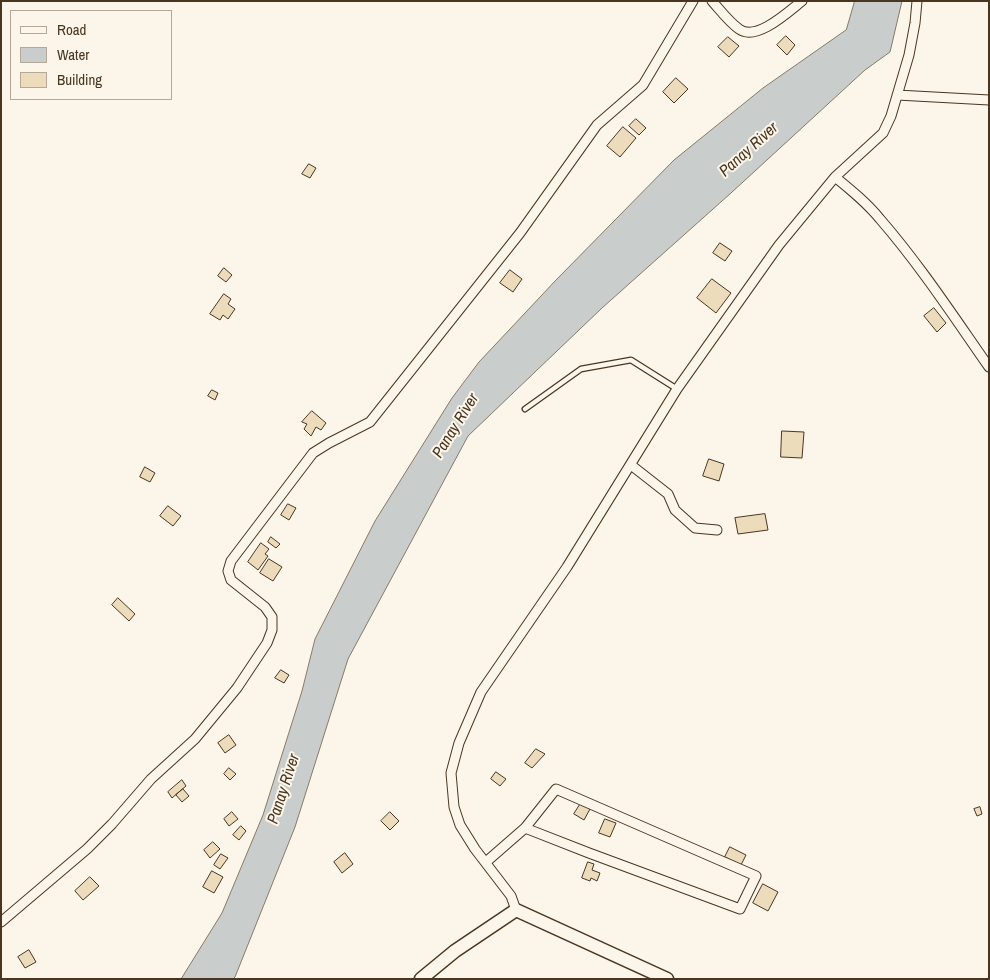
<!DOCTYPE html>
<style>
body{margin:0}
#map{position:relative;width:990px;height:980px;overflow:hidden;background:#fbf6e9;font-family:"Archivo Narrow",sans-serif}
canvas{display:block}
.frame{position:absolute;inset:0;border:2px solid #4a3520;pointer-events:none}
.legend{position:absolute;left:10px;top:10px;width:162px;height:90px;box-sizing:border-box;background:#fbf6e9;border:1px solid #b4a999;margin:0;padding:6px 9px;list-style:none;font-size:15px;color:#4a3520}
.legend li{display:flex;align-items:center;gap:10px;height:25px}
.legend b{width:25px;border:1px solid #b4a999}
</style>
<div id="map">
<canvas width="990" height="980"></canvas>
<div class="frame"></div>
<ul class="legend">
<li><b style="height:6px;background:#fbf6e9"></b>Road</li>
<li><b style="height:14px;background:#c9cecd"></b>Water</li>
<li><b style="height:14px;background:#ecdcbc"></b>Building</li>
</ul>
</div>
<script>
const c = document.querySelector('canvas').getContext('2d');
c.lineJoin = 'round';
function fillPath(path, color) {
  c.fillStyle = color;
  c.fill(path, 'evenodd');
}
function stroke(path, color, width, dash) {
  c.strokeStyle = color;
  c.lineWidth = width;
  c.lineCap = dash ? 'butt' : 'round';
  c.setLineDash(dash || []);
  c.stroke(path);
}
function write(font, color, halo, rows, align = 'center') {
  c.font = font + ' "Archivo Narrow",sans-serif';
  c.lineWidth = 4;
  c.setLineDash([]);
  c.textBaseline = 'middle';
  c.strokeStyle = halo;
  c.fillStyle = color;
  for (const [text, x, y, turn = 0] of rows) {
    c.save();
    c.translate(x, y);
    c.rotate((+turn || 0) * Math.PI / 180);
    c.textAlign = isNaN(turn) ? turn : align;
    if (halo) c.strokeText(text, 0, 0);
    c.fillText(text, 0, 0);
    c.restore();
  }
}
const water = new Path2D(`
 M855,1H902L890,52L865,70L731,193L602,308L468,436L348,659L295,827L235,977L233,979H181L222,913L263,815L302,691L315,639L375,521L452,398L479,362L556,280L674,160L763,88L846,30Z`);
fillPath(water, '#c9cecd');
stroke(water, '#887966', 1);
const building = new Path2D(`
 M786,36L795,45L787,55L777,45Z
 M728,37L739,46L729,57L718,47Z
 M676,78L688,89L674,103L663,92Z
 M636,119L646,128L639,135L629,126Z
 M623,127L636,138L620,157L607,146Z
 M309,164L316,168L310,178L302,174Z
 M720,243L732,251L725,261L713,253Z
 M224,268L232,275L226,282L218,276Z
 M510,270L522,279L513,292L500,283Z
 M712,279L731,293L716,313L697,298Z
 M224,294L231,299L228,304L235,309L228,319L223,315L220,320L210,314Z
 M934,308L946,323L937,332L924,316Z
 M212,390L218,393L215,400L208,396Z
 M312,411L326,423L321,430L316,427L311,436L304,429L307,424L302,422Z
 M782,431L804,432L802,458L781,457Z
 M709,459L724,464L719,481L703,476Z
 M145,467L155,473L150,482L140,477Z
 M288,504L296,508L289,520L281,515Z
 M168,506L181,516L173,526L160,516Z
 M765,514L768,530L738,534L735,518Z
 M271,537L280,544L276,548L268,542Z
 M261,543L269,549L265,554L268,556L258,570L248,562Z
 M269,559L282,567L273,581L260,573Z
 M118,598L135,614L129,621L112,605Z
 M281,670L289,675L284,683L275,678Z
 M229,735L236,745L225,753L218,743Z
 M536,749L545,754L532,768L525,763Z
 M229,768L236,774L230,780L224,774Z
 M496,772L506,779L500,786L491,779Z
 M182,780L186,786L172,798L168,792Z
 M183,789L189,796L182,802L176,795Z
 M581,803L590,809L584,820L574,814Z
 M980,807L982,814L977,816L974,809Z
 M232,812L238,819L229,826L224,819Z
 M390,812L399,821L390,830L381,821Z
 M605,819L616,823L610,837L599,833Z
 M241,826L246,831L239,840L233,835Z
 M213,842L220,849L210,858L204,850Z
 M730,847L746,855L741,865L725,857Z
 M345,853L353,864L342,873L334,862Z
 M221,854L228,858L220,869L214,865Z
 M588,862L594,864L592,870L600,873L597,881L591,878L590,881L582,878Z
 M212,871L223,877L214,893L203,887Z
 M90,877L99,886L83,900L75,891Z
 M763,884L778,892L768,911L753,903Z
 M29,950L36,962L25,968L18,957Z`);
fillPath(building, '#ecdcbc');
stroke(building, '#4a3520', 1);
const lane = new Path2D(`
 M525,409L581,369L631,360L677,389`);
const street = new Path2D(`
 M712,1C720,10 729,22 739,29C756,42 788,12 802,1
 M897,95L989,100
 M835,177C851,190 867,203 880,219C920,265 954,317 989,367
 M631,465L668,494L675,510L695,528L717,530
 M486,862L525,828L556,789L756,876L740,909L589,853L525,828
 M516,910L511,896L475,849L460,825L454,807L451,773L459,743L481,692L567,567L677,389L779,245L835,177L883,133L891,116L909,55L915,23L917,1
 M1,922L87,849L112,824L151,779L195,739L237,688L267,643L272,630V617L265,607L231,580L228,571L231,561L313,453L329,443L370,422L520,233L597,125L643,85L693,1`);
const secondary = new Path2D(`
 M421,979L455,951L516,910L667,979`);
stroke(lane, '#4a3520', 7);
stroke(street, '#4a3520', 11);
stroke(secondary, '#4a3520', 15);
stroke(lane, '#fbf6e9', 4.5);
stroke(street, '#fbf6e9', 9);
stroke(secondary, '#fbf6e9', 12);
write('italic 16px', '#4a3520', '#fbf6e9', [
 ["Panay River",749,150,-42],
 ["Panay River",456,426,-58],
 ["Panay River",284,789,-72]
]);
</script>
